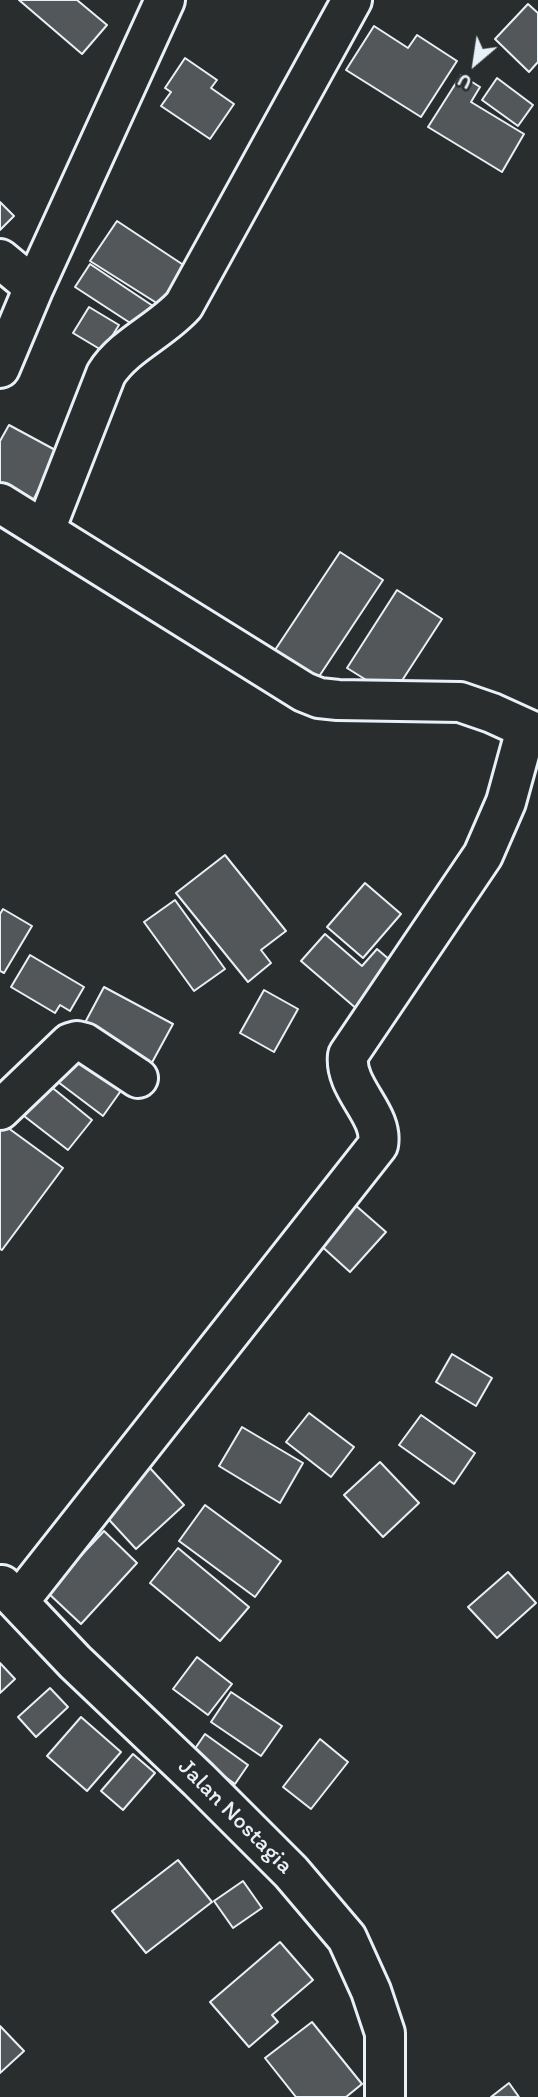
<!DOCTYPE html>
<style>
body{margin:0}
#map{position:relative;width:538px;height:2097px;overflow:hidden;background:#2a2d2e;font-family:Itim,sans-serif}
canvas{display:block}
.north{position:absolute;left:440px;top:28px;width:70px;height:70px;-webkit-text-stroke:5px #2a2d2e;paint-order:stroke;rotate:209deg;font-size:19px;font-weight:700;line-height:28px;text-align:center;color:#e8f1f8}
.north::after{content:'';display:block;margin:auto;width:24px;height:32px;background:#e8f1f8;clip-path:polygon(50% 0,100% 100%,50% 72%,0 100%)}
</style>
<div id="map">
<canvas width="538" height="2097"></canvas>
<div class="north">U</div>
</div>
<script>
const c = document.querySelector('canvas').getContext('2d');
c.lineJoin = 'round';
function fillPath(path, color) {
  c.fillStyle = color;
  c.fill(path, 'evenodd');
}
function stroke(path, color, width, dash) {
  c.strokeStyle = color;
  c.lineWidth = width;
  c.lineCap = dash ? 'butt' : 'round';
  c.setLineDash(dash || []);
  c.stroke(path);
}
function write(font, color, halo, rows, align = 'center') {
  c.font = font + ' Itim,sans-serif';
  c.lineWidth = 5;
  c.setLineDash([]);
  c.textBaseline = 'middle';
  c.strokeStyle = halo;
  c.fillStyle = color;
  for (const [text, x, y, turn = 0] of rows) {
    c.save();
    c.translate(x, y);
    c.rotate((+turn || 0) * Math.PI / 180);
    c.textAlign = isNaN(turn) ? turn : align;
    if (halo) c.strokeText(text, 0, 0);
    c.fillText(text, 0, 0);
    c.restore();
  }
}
const building = new Path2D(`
 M19,0H77L107,25L82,54Z
 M528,4L538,13V62L529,72L495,39Z
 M374,26L408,48L417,35L457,61L421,117L346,70Z
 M185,58L217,80L211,88L234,104L210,139L161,106L171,92L165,88Z
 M461,75L480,87L471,102L524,134L502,172L428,127Z
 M497,78L533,105L518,126L482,100Z
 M0,202L14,216L0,230Z
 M117,221L188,268L163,307L90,261Z
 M90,264L156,308L141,330L75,287Z
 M89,307L119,325L103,351L73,333Z
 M9,425L59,452L30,506L0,490V441Z
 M340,552L383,580L318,678L275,650Z
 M397,590L442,619L392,696L347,668Z
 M225,855L286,931L261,950L271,963L248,982L176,893Z
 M365,883L401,914L363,958L327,927Z
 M175,900L225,969L194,991L144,922Z
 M3,909L32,926L4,973L0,971V914Z
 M325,934L362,966L377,949L397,966L358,1010L301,961Z
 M30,955L84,987L70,1011L60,1005L55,1013L11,987Z
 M104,987L173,1024L149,1068L80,1032Z
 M264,990L298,1009L274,1052L240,1033Z
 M80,1052L125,1085L103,1116L58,1082Z
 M49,1085L92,1120L68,1150L24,1116Z
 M0,1122L63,1168L2,1250L0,1249Z
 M354,1204L386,1232L350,1272L318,1243Z
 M452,1354L492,1378L476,1406L436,1382Z
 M309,1413L354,1447L331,1477L286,1442Z
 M421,1415L475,1453L454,1484L399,1445Z
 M242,1427L303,1463L280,1503L219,1466Z
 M380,1462L419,1503L383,1537L344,1495Z
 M149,1467L184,1505L136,1549L101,1511Z
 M205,1505L281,1561L255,1597L179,1541Z
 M104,1531L137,1563L81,1624L47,1592Z
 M178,1548L249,1607L220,1641L150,1583Z
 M508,1572L536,1603L497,1638L468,1607Z
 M197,1657L232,1684L208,1715L173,1689Z
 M0,1663L15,1679L0,1693Z
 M50,1688L68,1707L36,1737L18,1717Z
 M231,1692L282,1726L261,1756L211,1722Z
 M81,1717L121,1752L87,1791L47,1756Z
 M205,1734L248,1765L235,1784L192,1753Z
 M320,1739L348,1762L311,1809L283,1787Z
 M133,1754L155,1773L123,1810L101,1791Z
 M178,1860L212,1902L146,1953L112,1911Z
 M243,1881L262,1908L233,1928L214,1901Z
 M280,1942L313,1980L272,2015L278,2022L249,2047L210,2002Z
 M312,2022L362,2084L346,2097H296L265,2058Z
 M0,2026L24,2051L0,2073Z
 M509,2083L519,2097H491Z`);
fillPath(building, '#535759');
stroke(building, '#e8f1f8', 2);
const minor = new Path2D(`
 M0,259L34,287
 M0,368L34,287L165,0
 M0,503L304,692L319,698L338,700L460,702L492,713L538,734
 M45,530L106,374C124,345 161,331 184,305L352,0
 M0,1110L70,1043L77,1041L85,1043L138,1078
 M2,1585L75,1662L199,1780L291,1872L347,1938L371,1991L385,2033V2097
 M19,1601L378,1145C384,1114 344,1089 348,1055L483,855L506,802L526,729`);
stroke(minor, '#e8f1f8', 44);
stroke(minor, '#2a2d2e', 38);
write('24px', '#e8f1f8', '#2a2d2e', [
 ["Jalan Nostagia",235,1817,45]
]);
</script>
